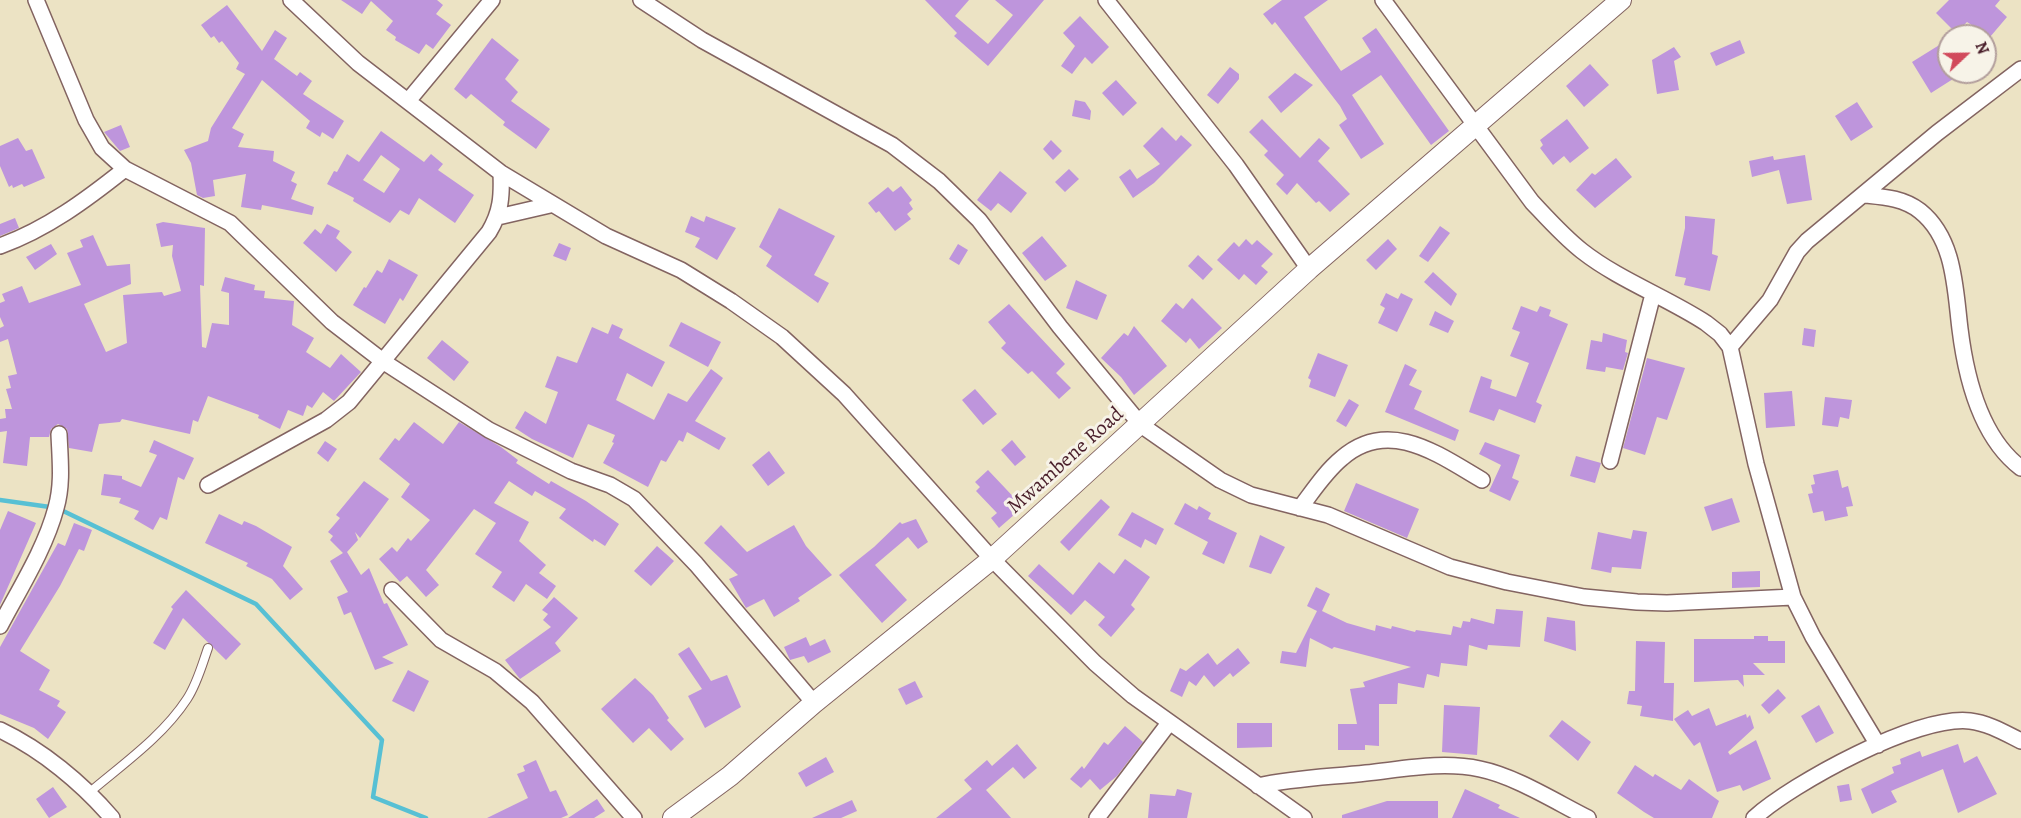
<!DOCTYPE html>
<style>
body{margin:0}
#map{position:relative;width:2021px;height:818px;overflow:hidden;background:#ece3c4;font-family:Alegreya,serif}
canvas{display:block}
.north{position:absolute;left:1937px;top:24px;width:60px;height:60px;box-sizing:border-box;background:#f7f3e8;border:2px solid #b29e9c;border-radius:50%;rotate:68deg;font-size:16px;font-weight:700;line-height:24px;text-align:center;color:#4a1f2b}
.north::after{content:'';display:block;margin:auto;width:21px;height:27px;background:#d1495b;clip-path:polygon(50% 0,100% 100%,50% 72%,0 100%)}
</style>
<div id="map">
<canvas width="2021" height="818"></canvas>
<div class="north">N</div>
</div>
<script>
const c = document.querySelector('canvas').getContext('2d');
c.lineJoin = 'round';
function stroke(path, color, width, dash) {
  c.strokeStyle = color;
  c.lineWidth = width;
  c.lineCap = dash ? 'butt' : 'round';
  c.setLineDash(dash || []);
  c.stroke(path);
}
function fillPath(path, color) {
  c.fillStyle = color;
  c.fill(path, 'evenodd');
}
function write(font, color, halo, rows, align = 'center') {
  c.font = font + ' Alegreya,serif';
  c.lineWidth = 6;
  c.setLineDash([]);
  c.textBaseline = 'middle';
  c.strokeStyle = halo;
  c.fillStyle = color;
  for (const [text, x, y, turn = 0] of rows) {
    c.save();
    c.translate(x, y);
    c.rotate((+turn || 0) * Math.PI / 180);
    c.textAlign = isNaN(turn) ? turn : align;
    if (halo) c.strokeText(text, 0, 0);
    c.fillText(text, 0, 0);
    c.restore();
  }
}
stroke(new Path2D(`
 M0,500L57,508L256,604L382,740L373,797L426,818`), '#57c0d4', 4.5);
fillPath(new Path2D(`
 M341,0H437L443,5L436,14L451,25L433,49L426,44L419,54L395,40L396,37L386,30L393,21L371,1L362,14Z
 M925,0H969L955,16L988,44L1013,15L995,0H1044L988,66L954,36L957,33Z
 M1282,0H1328L1304,17L1341,71L1371,52L1362,38L1376,28L1449,131L1431,145L1381,75L1352,95L1384,144L1361,159L1339,125L1347,119L1340,106L1275,22L1272,25L1263,14Z
 M1949,0H2000L1995,6L2007,17L1990,37L1967,22L1956,33L1936,13Z
 M227,5L262,51L275,30L287,38L274,59L297,76L300,72L312,81L303,94L344,121L333,139L322,132L320,137L306,128L310,121L262,80L232,128L244,134L238,147L274,151L273,161L295,172L291,181L297,184L291,199L314,207L312,215L262,205L261,210L241,207L246,174L213,180L215,196L203,198L197,195L191,163L184,150L208,141L211,128L245,74L236,69L239,63L222,41L219,43L214,36L211,38L201,25Z
 M1080,16L1109,47L1092,64L1085,57L1072,74L1061,66L1075,46L1063,33Z
 M492,38L519,60L505,79L518,92L511,101L550,129L536,149L503,125L505,122L471,94L466,99L454,89Z
 M1949,39V72H1964L1931,93L1912,62Z
 M1740,40L1745,53L1716,66L1710,53Z
 M1674,47L1681,57L1674,61L1679,90L1657,94L1652,60Z
 M1590,64L1609,85L1584,107L1566,86Z
 M1230,67L1239,74V79L1218,104L1207,95Z
 M1295,73L1313,85L1281,113L1268,97Z
 M1116,80L1137,103L1123,116L1102,93Z
 M1075,100L1085,102L1091,111L1090,120L1072,116Z
 M1857,102L1873,127L1851,141L1835,116Z
 M1262,119L1300,158L1319,138L1330,148L1318,161L1350,194L1330,212L1319,201L1316,203L1297,183L1287,195L1276,184L1284,175L1264,155L1268,151L1249,132Z
 M1567,119L1589,148L1570,163L1564,156L1553,165L1540,148L1543,145L1540,140Z
 M121,125L130,147L120,151L104,132Z
 M1162,127L1176,141L1181,135L1192,145L1154,183L1133,198L1119,177L1130,169L1137,179L1160,164L1143,146Z
 M381,131L424,162L431,154L443,164L438,170L474,195L455,223L419,198L409,215L400,210L390,223L353,201L354,198L327,184L334,171L337,172L347,154L359,162ZM381,155L400,169L384,193L363,180Z
 M18,138L26,151L32,149L45,178L24,187L22,184L13,188L12,185L9,187L0,166V146Z
 M1051,140L1062,151L1053,160L1043,149Z
 M1805,155L1812,200L1787,204L1779,170L1752,177L1749,161L1773,156L1774,160Z
 M1616,158L1632,177L1595,208L1576,190L1592,173L1595,175Z
 M1069,169L1079,179L1065,192L1055,182Z
 M1000,171L1027,193L1011,213L998,203L991,211L977,200Z
 M901,186L912,200L909,203L913,209L907,214L911,219L895,231L879,211L876,213L868,203L888,187L893,192Z
 M779,208L835,236L814,275L829,283L818,303L766,266L772,256L759,247Z
 M691,216L704,222L706,216L736,228L717,260L695,247L700,238L685,232Z
 M1685,216L1715,219L1712,254L1718,256L1710,291L1684,285L1686,278L1675,276L1685,228Z
 M15,218L19,228L0,236V224Z
 M163,222L205,228L204,286L200,285L202,347L206,348L212,323L229,325V293L221,291L225,277L255,285L254,290L265,291L264,298L294,301L292,325L314,338L306,352L330,368L341,354L361,372L334,401L323,392L312,408L307,405L303,416L288,410L280,429L258,418L259,415L208,396L198,422L193,420L190,434L122,419L120,422L99,424L92,452L69,448L67,429L58,424L51,429L49,437H30L27,466L3,463L7,431L0,432V419L6,418L5,409H12L6,389L11,388L8,376L17,374L8,339L0,342V328L4,326L0,317V303L5,301L2,294L22,286L29,303L81,285L67,253L83,247L80,240L93,235L107,266L130,264L131,284L84,304L106,352L127,343L123,295L162,292L164,296L181,291L172,256L173,245L161,247L156,224Z
 M327,224L340,231L336,238L352,252L336,272L303,243L315,229L321,234Z
 M1440,226L1450,233L1428,262L1419,256Z
 M1042,236L1067,266L1045,281L1022,253Z
 M1246,239L1252,245L1257,240L1273,254L1261,266L1268,272L1256,285L1244,274L1239,280L1217,260L1234,242L1239,247Z
 M1388,239L1397,249L1376,270L1366,260Z
 M559,243L571,248L566,261L553,256Z
 M51,244L57,254L35,270L26,257Z
 M958,244L968,250L959,265L949,259Z
 M1198,255L1213,269L1203,280L1188,266Z
 M389,259L418,275L403,301L400,298L385,324L353,305L364,287L366,288L377,270L382,273Z
 M1433,272L1457,294L1451,306L1424,282Z
 M1076,280L1107,295L1097,320L1066,308Z
 M1386,293L1398,299L1401,293L1413,299L1397,332L1378,323L1385,308L1380,305Z
 M1192,298L1222,328L1199,349L1190,338L1186,343L1161,321L1176,303L1183,309Z
 M1009,304L1065,364L1056,373L1071,388L1059,399L1032,371L1028,374L1001,348L1006,343L988,322Z
 M1521,306L1537,312L1540,306L1551,310L1549,316L1568,324L1536,402L1542,405L1535,423L1499,409L1494,421L1469,412L1481,376L1492,380L1490,388L1516,397L1529,363L1510,356L1520,332L1512,329Z
 M1435,311L1454,321L1448,333L1429,325Z
 M681,322L721,342L708,367L669,346Z
 M612,324L623,329L619,338L665,362L652,387L627,373L616,400L654,420L668,393L687,402L711,369L723,378L695,421L726,438L719,450L687,432L683,442L679,440L666,462L661,460L648,487L603,463L614,443L612,442L615,435L588,424L573,458L532,439L515,428L525,411L546,424L558,392L545,387L557,356L577,363L592,327L608,334Z
 M1134,326L1167,366L1134,395L1121,377L1101,358L1124,333L1128,336Z
 M1804,328L1816,330L1814,347L1802,345Z
 M1603,333L1627,340L1625,352L1628,353L1623,370L1606,367L1605,372L1586,369L1591,340L1602,342Z
 M442,340L469,362L454,381L427,358Z
 M1318,353L1348,365L1335,397L1309,387L1311,380L1308,378Z
 M1647,358L1685,368L1667,420L1657,417L1645,455L1623,448Z
 M1405,364L1417,370L1409,385L1422,391L1414,409L1459,430L1455,441L1385,412Z
 M975,389L997,414L983,425L962,400Z
 M1792,391L1795,426L1766,428L1764,393Z
 M1825,397L1852,400L1849,419L1840,417L1838,427L1822,425Z
 M1349,399L1359,405L1346,427L1336,421Z
 M414,422L443,444L459,422L501,447L518,460L516,463L549,484L551,481L586,501L619,524L605,546L594,539L593,542L559,518L566,509L535,491L532,496L509,481L494,503L529,522L519,541L546,565L539,573L556,586L547,599L526,584L514,602L492,587L502,572L475,554L496,523L474,509L426,570L439,585L426,597L407,576L400,582L379,559L392,547L397,552L408,538L411,541L430,520L401,497L410,484L379,459L395,438L399,441Z
 M154,440L194,458L184,480L178,477L167,520L160,517L153,530L134,519L139,511L119,503L121,498L101,495L104,474L122,476V479L141,487L157,455L149,452Z
 M1012,440L1026,457L1015,466L1001,450Z
 M325,441L337,449L328,462L317,453Z
 M1485,442L1520,455L1512,478L1519,481L1510,501L1489,491L1501,465L1479,454Z
 M769,451L785,473L768,486L752,465Z
 M1576,456L1601,463L1595,483L1570,476Z
 M988,470L1023,507L999,528L991,518L997,513L976,491L980,487L975,482Z
 M1047,470L1055,480L1038,494L1030,485Z
 M1838,470L1842,488L1848,486L1853,506L1846,507L1848,516L1825,521L1823,511L1813,513L1808,494L1813,493L1811,485L1815,484L1813,475Z
 M364,481L389,499L360,538L355,532L358,540L347,552L361,575L369,568L384,604L387,603L408,645L382,657L394,663L375,670L351,612L344,615L337,597L348,592L330,561L343,553L330,540L333,536L328,532L340,518L336,515Z
 M1356,483L1419,509L1407,538L1344,511Z
 M1732,498L1740,522L1712,531L1704,507Z
 M1101,499L1110,507L1069,551L1060,542Z
 M1185,503L1197,510L1199,506L1211,513L1208,519L1237,533L1224,564L1202,554L1208,542L1174,524Z
 M8,511L36,523L0,605V530Z
 M1132,512L1164,529L1156,545L1145,539L1141,548L1118,535Z
 M219,514L242,525L244,521L256,526L292,547L283,566L303,589L290,600L272,579L246,566L248,563L205,543Z
 M916,519L928,542L918,549L908,537L875,565L907,600L882,623L839,575L874,547L900,522L902,524Z
 M74,523L92,530L84,551L79,549L60,586L20,651L50,670L39,690L60,701L57,706L66,712L48,739L34,728L0,714V647L58,543L65,546Z
 M721,525L747,552L794,525L806,546L832,575L798,598L800,601L774,617L764,599L746,608L729,579L738,575L704,543Z
 M1633,530L1647,532L1641,569L1612,567L1611,573L1591,569L1598,532L1631,539Z
 M1260,535L1285,547L1271,574L1249,567Z
 M657,546L674,561L651,586L634,571Z
 M1125,559L1150,577L1131,605L1135,609L1111,637L1098,625L1105,617L1085,600L1071,615L1028,576L1039,564L1073,595L1099,562L1114,574Z
 M1760,571V587L1732,588V572Z
 M1316,587L1330,594L1322,611L1347,623L1375,631L1376,625L1391,629L1392,626L1415,632L1416,630L1451,635L1453,626L1461,628L1463,621L1470,622L1471,618L1494,624L1496,609L1523,611L1520,647L1488,645L1487,650L1469,645L1467,666L1441,663L1439,677L1427,674L1424,688L1398,683L1397,704H1379V746L1365,745V750H1338V724H1357L1350,689L1365,687L1363,682L1411,667L1334,647L1332,649L1310,638L1306,667L1280,663L1282,651L1296,653L1317,611L1307,606Z
 M186,590L241,644L226,660L183,618L165,650L153,643L173,609L171,607Z
 M554,597L578,618L555,643L561,651L520,679L505,660L551,627L543,620L548,614L542,610Z
 M1547,617L1575,621L1576,651L1544,641Z
 M1754,636H1768V641H1785V663H1753L1765,675H1743L1744,687L1738,680L1694,682V639H1754Z
 M806,637L810,646L825,639L831,652L808,663L804,656L790,660L784,647Z
 M1636,641L1665,642L1664,683H1674L1673,721L1640,716L1642,706L1627,704L1629,691H1635Z
 M689,647L711,681L727,675L741,707L705,728L688,696L702,689L678,654Z
 M1238,648L1250,663L1233,677L1230,673L1214,687L1204,675L1196,686L1189,681L1182,697L1170,691L1180,668L1186,671L1208,653L1217,665Z
 M408,670L429,681L414,712L392,701Z
 M635,678L653,695L669,718L667,720L684,739L671,751L649,728L633,743L601,709Z
 M915,681L923,697L906,705L898,689Z
 M1778,689L1786,698L1769,714L1761,705Z
 M1444,705L1480,707L1477,755L1442,752Z
 M1819,705L1834,733L1816,743L1801,716Z
 M1709,708L1716,726L1746,714L1747,718L1750,715L1754,728L1728,752L1730,755L1756,740L1771,779L1743,791L1740,785L1717,792L1700,742L1694,746L1674,719L1688,710L1692,716Z
 M1562,720L1591,742L1578,761L1549,736Z
 M1237,723H1272V747L1237,748Z
 M1125,726L1143,742L1117,776L1100,790L1090,779L1081,788L1070,779L1082,766L1084,769L1104,742L1108,745Z
 M1017,744L1037,768L1024,779L1013,767L986,790L1011,818H936L972,789L964,780L987,760L992,766Z
 M1958,744L1964,763L1977,756L1997,794L1958,813L1943,769L1891,791L1897,802L1872,814L1861,789L1894,773L1892,767L1901,764L1900,759L1920,751L1922,757Z
 M826,757L834,772L806,787L798,773Z
 M536,760L550,792L556,790L568,815L561,818H487L528,798L517,774L525,771L523,766Z
 M1635,765L1653,777L1655,774L1681,790L1689,779L1719,801L1712,818H1654L1644,812L1617,793Z
 M1849,784L1852,800L1840,802L1837,786Z
 M53,787L67,807L49,818L36,799Z
 M1177,789L1192,793L1187,818H1148L1150,794L1175,796Z
 M1465,789L1500,805L1498,808L1520,818H1452Z
 M597,799L605,811L594,818H568Z
 M852,800L857,811L841,818H812Z
 M1387,801H1438V818H1342V815Z`), '#be95dc');
const service = new Path2D(`
 M90,792C123,764 163,736 187,699C197,684 202,665 208,648`);
const minor = new Path2D(`
 M36,0L86,120L102,148L125,169L230,223L332,322L384,362L489,430L571,471L610,485L634,499L696,564L814,703
 M291,0L358,63L501,173L606,236L681,270L731,301L782,337L844,394L992,559L1095,663L1133,696L1304,818
 M641,0L702,40L892,145L939,181L979,220L1060,327L1141,425L1220,480L1251,495L1328,515L1450,567L1507,582L1584,597L1637,602L1667,603L1793,597
 M1106,0L1236,165L1309,269
 M1383,0L1532,202C1548,219 1564,237 1582,251C1619,280 1666,297 1706,323L1720,334L1730,347L1756,464L1793,597L1813,637L1878,745
 M408,101L492,0
 M1864,195C1884,197 1903,198 1920,211C1955,239 1955,289 1960,329C1966,378 1980,437 2021,468
 M498,217L550,205
 M0,246C47,229 86,200 125,169
 M1730,347L1770,300L1797,252L1807,241L1937,133L2021,69
 M1610,461L1653,294
 M208,485L326,420L349,402L489,232C501,212 502,196 501,173
 M1300,508C1313,491 1325,472 1342,458C1389,417 1439,455 1482,480
 M392,590L441,640L495,671L532,702L634,818
 M0,626C20,588 45,549 56,508C63,484 60,459 59,434
 M0,730C42,750 82,783 112,818
 M1258,786C1294,778 1330,777 1366,773C1404,769 1443,761 1480,769C1515,776 1556,802 1588,818
 M1097,818L1169,723
 M1754,818C1793,783 1917,715 1970,721C1988,723 2005,733 2021,741`);
const tertiary = new Path2D(`
 M673,818L730,776L814,703L992,559L1309,269L1621,0`);
stroke(service, '#836461', 10);
stroke(minor, '#836461', 18);
stroke(tertiary, '#836461', 22);
stroke(service, '#fff', 8);
stroke(minor, '#fff', 15);
stroke(tertiary, '#fff', 20);
write('21px', '#4a1f2b', '#f7f3e8', [
 ["Mwambene Road",1066,461,-42]
]);
</script>
